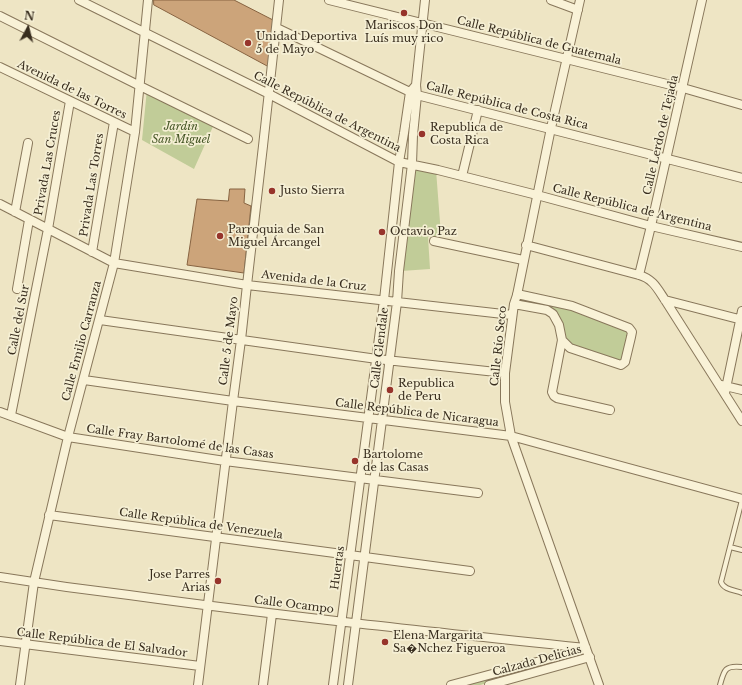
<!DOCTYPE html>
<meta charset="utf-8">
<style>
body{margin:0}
#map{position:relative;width:742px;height:685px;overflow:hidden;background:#eee5c4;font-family:"Libre Baskerville",serif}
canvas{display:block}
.north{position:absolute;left:8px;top:8px;width:40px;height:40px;-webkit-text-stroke:3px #f5efd4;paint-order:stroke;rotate:7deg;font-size:11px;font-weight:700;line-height:16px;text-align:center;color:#382d1e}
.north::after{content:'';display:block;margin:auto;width:14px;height:18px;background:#382d1e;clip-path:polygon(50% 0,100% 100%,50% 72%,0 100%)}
</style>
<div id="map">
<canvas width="742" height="685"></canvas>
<div class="north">N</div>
</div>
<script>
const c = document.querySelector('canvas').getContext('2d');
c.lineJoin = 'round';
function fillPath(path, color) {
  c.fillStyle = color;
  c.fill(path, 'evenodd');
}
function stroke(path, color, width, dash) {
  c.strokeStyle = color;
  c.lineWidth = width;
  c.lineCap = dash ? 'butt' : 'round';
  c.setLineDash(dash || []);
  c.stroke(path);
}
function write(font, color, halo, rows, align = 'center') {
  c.font = font + ' "Libre Baskerville",serif';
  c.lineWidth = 3.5;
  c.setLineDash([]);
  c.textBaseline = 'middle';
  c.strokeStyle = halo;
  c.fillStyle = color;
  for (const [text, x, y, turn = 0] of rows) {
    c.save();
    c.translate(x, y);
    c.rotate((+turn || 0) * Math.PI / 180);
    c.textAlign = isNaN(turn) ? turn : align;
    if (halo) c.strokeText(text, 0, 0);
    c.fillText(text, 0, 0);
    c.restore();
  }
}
fillPath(new Path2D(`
 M147,89L215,122L194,169L142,140Z
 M414,165L436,170L441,235L428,237L430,269L401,271Z
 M517,295L572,306L629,328L621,365L570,348L553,314L515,302Z
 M584,650L586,655L480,685H456Z`), '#c1cc98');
const building = new Path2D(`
 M154,0H234L273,20L269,67L154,5Z
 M230,189H245L244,203L251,206L244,273L187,265L197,199L228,201Z`);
fillPath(building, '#cca47a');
stroke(building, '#876341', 1);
const service = new Path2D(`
 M742,500L721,582C724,590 735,590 742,593
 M730,547L742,550
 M720,685C724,670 725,665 742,667`);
const minor = new Path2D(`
 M79,0L269,94L399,162L438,170L537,195L651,226L742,247
 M329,0L683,88L742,105
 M551,0L578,10
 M580,0L551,128L517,295L514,304L505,373V402L511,436L599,685
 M0,16L140,86L248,139
 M277,28L410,92L417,95L742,178
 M0,67L135,132
 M462,176L478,110
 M0,204L114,263L247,285L512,315
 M15,212L28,143
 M434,241L523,260
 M526,245L639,275C653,279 657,288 665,300L742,421
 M92,252L114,122
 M639,275L651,226L702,0
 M17,289L29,220
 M517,294L572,306L629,328L632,332L631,337L625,362L621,365L570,348L562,340
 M665,300L742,320
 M514,304L547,310L553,314L559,325L562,340L552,392L554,396L557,398L610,410
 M100,320L377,359L505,373
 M84,380L233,401L511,436L742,499
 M721,385L742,390
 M725,393L742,311
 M0,412L68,437L225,461L478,493
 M11,415L48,229L70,101
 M49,515L470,571
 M0,577C43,584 86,590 129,595C281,616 433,632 586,648
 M0,641L200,666
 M20,685L34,582L68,437L114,263L135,132L148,0
 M198,685L233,401L241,340L247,285L263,146L279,0
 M263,685L272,614
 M333,685L384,300L399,162L404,133L410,92L416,85
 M348,685L382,420L397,302L399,271L412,164L413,135L417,95L416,85L425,0
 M451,685L585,649
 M489,685L590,657`);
stroke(service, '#88775b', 6);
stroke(minor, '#88775b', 10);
stroke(service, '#f9f2d7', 4);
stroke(minor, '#f9f2d7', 8);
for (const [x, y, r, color] of [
 [404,13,4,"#97342b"],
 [248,43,4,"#97342b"],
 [422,134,4,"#97342b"],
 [272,191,4,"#97342b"],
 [382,232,4,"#97342b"],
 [220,236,4,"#97342b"],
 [390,390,4,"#97342b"],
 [355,461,4,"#97342b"],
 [218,581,4,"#97342b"],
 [385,642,4,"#97342b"]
]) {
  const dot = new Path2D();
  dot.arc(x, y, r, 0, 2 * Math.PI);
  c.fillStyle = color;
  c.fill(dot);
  stroke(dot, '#f5efd4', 1.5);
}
write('11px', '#382d1e', '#f5efd4', [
 ["Mariscos Don",404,26,"center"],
 ["Luís muy rico",404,39,"center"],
 ["Unidad Deportiva",256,37],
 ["5 de Mayo",256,50],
 ["Republica de",430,128],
 ["Costa Rica",430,141],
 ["Justo Sierra",280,191],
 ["Parroquia de San",228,230],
 ["Miguel Árcangel",228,243],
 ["Octavio Paz",390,232],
 ["Republica",398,384],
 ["de Peru",398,397],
 ["Bartolome",363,455],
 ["de las Casas",363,468],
 ["Jose Parres",210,575,"right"],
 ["Arias",210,588,"right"],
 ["Elena Margarita",393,636],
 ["Sa�Nchez Figueroa",393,649]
], 'left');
write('11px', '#382d1e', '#f5efd4', [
 ["Calle República de Guatemala",539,41,14],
 ["Avenida de las Torres",72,90,26],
 ["Calle República de Costa Rica",507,106,14],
 ["Calle República de Argentina",327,112,27],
 ["Calle Lerdo de Tejada",661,135,-77],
 ["Privada Las Cruces",48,163,-80],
 ["Privada Las Torres",92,185,-81],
 ["Calle República de Argentina",632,208,14],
 ["Avenida de la Cruz",314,281,7],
 ["Calle del Sur",19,320,-79],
 ["Calle Emilio Carranza",82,341,-75],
 ["Calle 5 de Mayo",229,341,-83],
 ["Calle Río Seco",499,346,-84],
 ["Calle Glendale",380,348,-83],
 ["Calle República de Nicaragua",417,413,7],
 ["Calle Fray Bartolomé de las Casas",180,442,8],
 ["Calle República de Venezuela",201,524,8],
 ["Huertas",338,568,-82],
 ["Calle Ocampo",294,605,7],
 ["Calle República de El Salvador",102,643,7],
 ["Calzada Delicias",537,661,-15]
]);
write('italic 11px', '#445525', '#f5efd4', [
 ["Jardín",181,127],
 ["San Miguel",181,140]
]);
</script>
